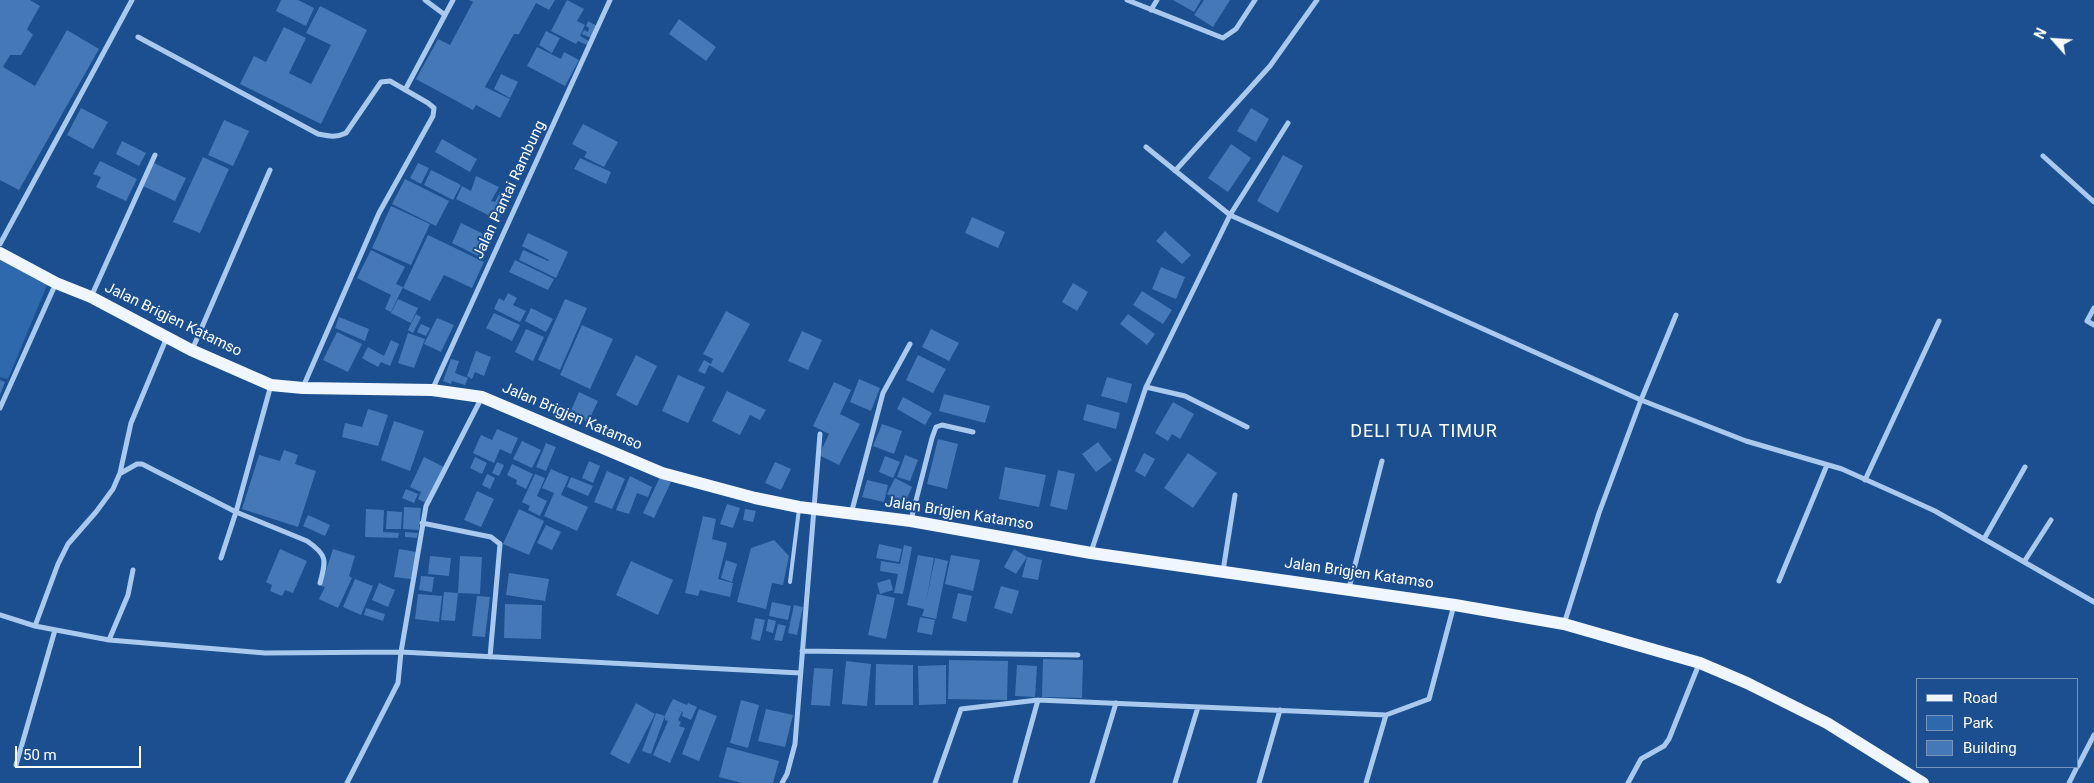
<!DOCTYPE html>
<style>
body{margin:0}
#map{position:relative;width:2094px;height:783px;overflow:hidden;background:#1b4f8f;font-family:Roboto,sans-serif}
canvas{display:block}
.legend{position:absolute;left:1916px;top:678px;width:162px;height:90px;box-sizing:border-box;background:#1b4f8f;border:1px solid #7695bc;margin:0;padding:6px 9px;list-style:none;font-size:15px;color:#fff}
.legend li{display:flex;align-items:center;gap:10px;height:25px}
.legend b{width:25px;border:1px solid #7695bc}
.north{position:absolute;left:2029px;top:15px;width:50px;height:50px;-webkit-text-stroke:4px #1b4f8f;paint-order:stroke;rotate:296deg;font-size:14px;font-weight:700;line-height:20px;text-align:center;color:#fff}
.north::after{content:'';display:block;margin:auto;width:18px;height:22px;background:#fff;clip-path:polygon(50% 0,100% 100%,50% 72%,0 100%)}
.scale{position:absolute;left:15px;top:746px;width:126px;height:22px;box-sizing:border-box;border:2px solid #fff;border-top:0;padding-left:6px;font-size:15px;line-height:18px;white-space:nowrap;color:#fff;-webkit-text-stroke:4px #1b4f8f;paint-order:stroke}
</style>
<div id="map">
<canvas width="2094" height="783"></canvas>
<ul class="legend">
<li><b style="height:6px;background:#f0f6ff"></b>Road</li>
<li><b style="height:14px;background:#2e69ad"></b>Park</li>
<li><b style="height:14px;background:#4478b7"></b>Building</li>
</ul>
<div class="north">N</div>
<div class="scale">50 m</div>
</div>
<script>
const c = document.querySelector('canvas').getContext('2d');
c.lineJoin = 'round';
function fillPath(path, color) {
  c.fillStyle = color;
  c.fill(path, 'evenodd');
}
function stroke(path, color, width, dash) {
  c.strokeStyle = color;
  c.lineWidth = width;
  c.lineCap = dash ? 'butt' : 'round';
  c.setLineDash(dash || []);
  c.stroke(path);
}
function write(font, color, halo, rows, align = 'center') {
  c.font = font + ' Roboto,sans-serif';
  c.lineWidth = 4;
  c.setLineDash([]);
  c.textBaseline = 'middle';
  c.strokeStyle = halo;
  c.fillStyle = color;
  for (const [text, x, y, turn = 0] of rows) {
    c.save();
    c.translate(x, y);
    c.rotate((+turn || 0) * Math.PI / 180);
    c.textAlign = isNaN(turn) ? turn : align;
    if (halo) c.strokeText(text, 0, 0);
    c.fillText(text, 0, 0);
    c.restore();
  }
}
fillPath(new Path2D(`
 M0,256L50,278L8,379L0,377Z`), '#2e69ad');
fillPath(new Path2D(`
 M0,0H30L40,6L27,29L33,35L21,55H10L3,67L35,86L67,30L99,49L19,190L0,180Z
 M281,0H298L314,8L306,26L276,11Z
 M469,0H555L549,10L536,3L519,34H514L485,87L510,99L500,118L476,105L473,110L416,79L438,39L450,45L473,2Z
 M567,0L584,9L577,21L585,25L580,36L589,41L587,45L578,41L576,44L551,31Z
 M1173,0H1201L1194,12Z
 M1204,0H1230L1213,27L1194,15Z
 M320,6L367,30L321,124L240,84L254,56L266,62L284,27L306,38L289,73L311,84L331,45L306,33Z
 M679,19L716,47L706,61L669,34Z
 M588,21L597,26L591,38L582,34L584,30L588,32L589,28L586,26Z
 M546,31L560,38L552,53L539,45Z
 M537,47L561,59L564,52L579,60L565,86L527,66Z
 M501,74L518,82L510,98L494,89Z
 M81,108L108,122L93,149L67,135Z
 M1251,108L1269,119L1256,142L1237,131Z
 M224,120L249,131L233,166L208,155Z
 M583,124L618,142L604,167L584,157L587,152L572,144Z
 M442,139L477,159L470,172L435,152Z
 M122,141L146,153L139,166L116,154Z
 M1231,144L1251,158L1228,192L1208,178Z
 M1283,155L1303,166L1278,213L1257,201Z
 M203,157L229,169L200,233L173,222Z
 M580,158L611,172L606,184L574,169Z
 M100,161L137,179L126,201L96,187L101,177L93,174Z
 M154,163L186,178L175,201L143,186Z
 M418,163L429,168L421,184L410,178Z
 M431,170L461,185L453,200L424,185Z
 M476,176L499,187L491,201L495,202L500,192L509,197L498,220L456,199L462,186L471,191Z
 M405,179L449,201L436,226L392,204Z
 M391,206L430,224L411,265L372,248Z
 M972,217L1005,232L998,248L965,233Z
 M461,223L488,236L478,256L452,243Z
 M1165,231L1191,255L1182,264L1156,241Z
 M528,233L568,252L556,278L519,260L523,250L548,261L549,260L522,246Z
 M428,235L484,262L472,288L444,275L430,301L403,288Z
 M371,250L405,267L396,284L403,287L391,312L385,309L391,295L357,278Z
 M515,260L554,279L548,290L509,272Z
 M1161,267L1185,277L1176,299L1152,289Z
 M1073,283L1088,292L1077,311L1062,302Z
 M1142,291L1172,310L1163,324L1133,305Z
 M508,293L517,298L513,305L526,311L520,322L494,309L499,298L504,301Z
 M398,299L418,308L411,323L391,313Z
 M565,299L587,308L560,370L538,360Z
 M531,308L553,319L546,332L525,321Z
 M726,311L750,324L723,373L709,365L705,374L698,371L704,360L711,364L713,359L703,354Z
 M494,313L520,325L512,341L486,328Z
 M416,314L421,317L413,333L408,330Z
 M1128,314L1155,334L1147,345L1120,324Z
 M339,317L369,329L365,341L335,328Z
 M437,318L454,325L441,352L424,344Z
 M421,324L430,328L426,336L417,332Z
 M582,325L613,339L590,389L560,375Z
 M526,329L544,337L533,361L515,352Z
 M931,329L959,343L949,361L922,347Z
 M802,331L822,340L808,370L788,361Z
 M337,332L362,344L348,372L323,360Z
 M408,333L425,339L414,368L398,363Z
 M391,340L399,344L390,366L381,362L384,357L378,367L362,358L368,347L384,356Z
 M476,351L491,357L484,376L475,372L472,379L467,376Z
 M636,355L657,366L637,406L616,395Z
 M918,355L946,369L933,393L906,380Z
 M451,359L459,361L455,373L468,378L465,385L452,381L451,384L443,381Z
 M678,375L705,387L688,423L662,411Z
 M1107,377L1132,384L1127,403L1101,396Z
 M859,379L880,388L871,411L850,402Z
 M0,380L5,382L0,395Z
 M834,382L851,390L840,414L860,424L839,465L819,455L829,434L813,426Z
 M727,391L766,410L760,420L750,415L740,435L712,421Z
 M579,392L598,401L588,422L570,413Z
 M944,394L990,406L985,423L939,411Z
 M903,397L932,413L925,425L897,409Z
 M1173,402L1194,414L1180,439L1172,434L1168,441L1155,433Z
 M1087,404L1120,413L1116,429L1083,420Z
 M368,409L388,415L378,446L342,437L345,423L362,427Z
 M394,421L424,431L410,471L381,460Z
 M882,424L902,431L894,454L873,446Z
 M497,429L518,438L511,454L500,449L494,463L473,453L481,435L492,440Z
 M938,439L958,444L947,489L927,484Z
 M522,441L541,450L532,468L513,459Z
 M1098,442L1112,460L1096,472L1082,454Z
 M546,443L556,447L546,471L536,467Z
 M284,450L298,455L295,464L316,471L298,527L242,509L259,455L280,461Z
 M1144,453L1155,459L1145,477L1135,471Z
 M1188,453L1217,473L1193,508L1164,488Z
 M905,455L918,460L910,481L897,477Z
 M885,456L900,462L893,478L879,472Z
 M424,457L444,467L426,503L418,499L421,492L410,487Z
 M475,457L487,463L482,474L470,468Z
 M589,461L600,466L593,483L582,478Z
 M497,462L504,465L499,476L492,473Z
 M775,462L791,469L781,490L765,483Z
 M512,464L533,474L526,489L516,484L517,480L507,475Z
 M1005,467L1046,475L1039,507L999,499Z
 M551,469L569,477L561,495L588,507L577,531L544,516L554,493L542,488Z
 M1058,470L1075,474L1067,510L1050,506Z
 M607,471L625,479L612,509L594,502Z
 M487,474L495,478L490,489L482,485Z
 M535,474L545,478L537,496L547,501L540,516L528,510L530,506L522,502Z
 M630,476L652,487L648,497L637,493L629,514L616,510Z
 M571,477L593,486L588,496L567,487Z
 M660,477L671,482L654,518L643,513Z
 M895,478L912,487L905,503L887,494Z
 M867,480L888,485L884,502L862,497Z
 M406,489L418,494L414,503L402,498Z
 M477,491L494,499L481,527L464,520Z
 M727,504L740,508L733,528L720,524Z
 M404,507L421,508L419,530L403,529Z
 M366,509L384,510L383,532L399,533L398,538L365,537Z
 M519,509L544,521L529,555L503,544Z
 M745,509L756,511L753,522L743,520Z
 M387,511L402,512L401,529H386Z
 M308,515L330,525L325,536L303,526Z
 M703,516L716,519L712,539L727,543L718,579L733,583L730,597L700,590L698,596L685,593Z
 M546,525L561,532L552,550L537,543Z
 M405,532L418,533L417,538L405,537Z
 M774,540L789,556L783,585L772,583L766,609L737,602L751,548Z
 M879,544L902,549L899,562L876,558Z
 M904,545L912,547L903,594L894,593L898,574L880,571L881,561L900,564Z
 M280,549L307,561L293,593L285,590L282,596L270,591L272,585L266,582Z
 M333,549L355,556L349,576L352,578L338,608L319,599L325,587L321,586Z
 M399,549L416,552L411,579L394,577Z
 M1014,549L1027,557L1042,560L1038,580L1022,577L1027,557L1016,574L1004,567Z
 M918,555L934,558L926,602L935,558L948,561L936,619L922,616L924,609L907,605Z
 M951,555L980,560L973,591L945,584Z
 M430,556L451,558L449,576L428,574Z
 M460,556L482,557L480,594L458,593Z
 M726,560L737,564L732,582L721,578Z
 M631,561L673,580L658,615L616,595Z
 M509,573L549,579L545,601L506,595Z
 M421,576L434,577L432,592L419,590Z
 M355,579L373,586L361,615L343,607Z
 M890,579L893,590L880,594L877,583Z
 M379,583L395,590L388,607L372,600Z
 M1001,586L1019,591L1012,614L994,608Z
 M444,592L458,593L455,621L441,620Z
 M958,593L972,596L966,622L952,618Z
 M418,594L442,596L439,622L415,619Z
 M877,594L895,598L886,639L868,635Z
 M477,596L490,597L485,637L472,636Z
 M772,602L791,606L788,620L769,616Z
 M505,604L542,605L541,639L504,638Z
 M794,605L803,607L797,635L788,633Z
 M366,608L385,614L383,621L364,615Z
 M920,617L935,620L932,635L917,632Z
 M755,618L765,620L760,641L751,639Z
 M768,619L776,621L773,633L766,631Z
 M778,624L786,626L782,641L774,640Z
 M1043,659L1083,660L1082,698L1042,697Z
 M949,660L1008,661L1007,700L948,699Z
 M846,661L871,664L867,706L842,704Z
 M876,664L913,665V705H875Z
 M946,665V704L919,705L918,666Z
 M1017,665L1037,666L1035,697L1015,696Z
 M814,668L833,669L830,706L811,705Z
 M673,699L687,705L688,703L697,707L691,720L682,716L683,712L674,709L682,712L678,720L681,722L679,726L685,728L670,763L653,755L668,721L665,720V715Z
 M741,700L759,705L748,748L730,743Z
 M636,703L655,714L629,764L610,754Z
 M699,709L717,716L699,761L682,754Z
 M766,709L793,715L785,747L758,741Z
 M656,713L665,716L651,754L642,751Z
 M727,747L779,761L773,783H742L719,777Z`), '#4478b7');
stroke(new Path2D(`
 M790,582L799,509`), '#a9c9ee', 4);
stroke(new Path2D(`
 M425,0L445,15
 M1127,0L1223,38L1236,29L1255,0
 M1151,10L1157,0
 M138,37L318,134C328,136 336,138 346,133L381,82L390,81L428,103L434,108L433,116L379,213L303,387
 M405,90L453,0
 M1146,147L1230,215L1288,123
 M2043,156L2094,202
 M1175,171L1270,66L1317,0
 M0,244L132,0
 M91,297L155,155
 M2094,308L2087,321L2094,325
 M192,350L270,170
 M271,385L236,512L307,541C328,555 326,561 320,583
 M1146,387L1185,396L1247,427
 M433,388L610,0
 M0,408L56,283
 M121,473L137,464H142L236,512L221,558
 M1865,480L1939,321
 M851,514L883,393L910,344
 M911,520L932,438L936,427L942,425L973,432
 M422,523L491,537L500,544L490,657
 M1984,539L2025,467
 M1091,552L1146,387L1230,215L1641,400L1676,315
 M2024,562L2051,520
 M1223,571L1235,495
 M1779,581L1827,465
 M1349,588L1382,461
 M0,615L35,626L109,640L128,595L133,570
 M1564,624L1599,513L1641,400L1746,441L1842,469L1900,495L1935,511L2094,602
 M35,626L58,564L68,544L96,512L113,489L120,473L131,423L167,337
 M109,640L265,653L401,652L800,673
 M802,651L1078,655
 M16,765L55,630
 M2078,766L2094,735
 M347,783L398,683L401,652L426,506L482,397
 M782,783L787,774L795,744L820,434
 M935,783L961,709L1038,700L1386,715L1429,699L1454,605
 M1015,783L1038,700
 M1092,783L1116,703
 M1175,783L1198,707
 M1259,783L1280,710
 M1366,783L1386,715
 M1628,783L1641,759L1664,746L1669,739L1699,664
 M2069,783L2077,767`), '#a9c9ee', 5);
stroke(new Path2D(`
 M0,253L56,283L91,297L191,350L271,385L303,388L432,390L482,397L662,473L755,498L799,507L911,521L1091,553L1455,605L1564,624L1700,663L1747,683L1827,723L1923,783`), '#f0f6ff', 12);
write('15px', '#fff', '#1b4f8f', [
 ["Jalan Pantai Rambung",510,190,-65],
 ["Jalan Brigjen Katamso",173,320,26],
 ["Jalan Brigjen Katamso",572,417,23],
 ["Jalan Brigjen Katamso",959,514,9],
 ["Jalan Brigjen Katamso",1359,574,8]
]);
c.letterSpacing = '1px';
write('18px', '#fff', '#1b4f8f', [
 ["DELI TUA TIMUR",1424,432]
]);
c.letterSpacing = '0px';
</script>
